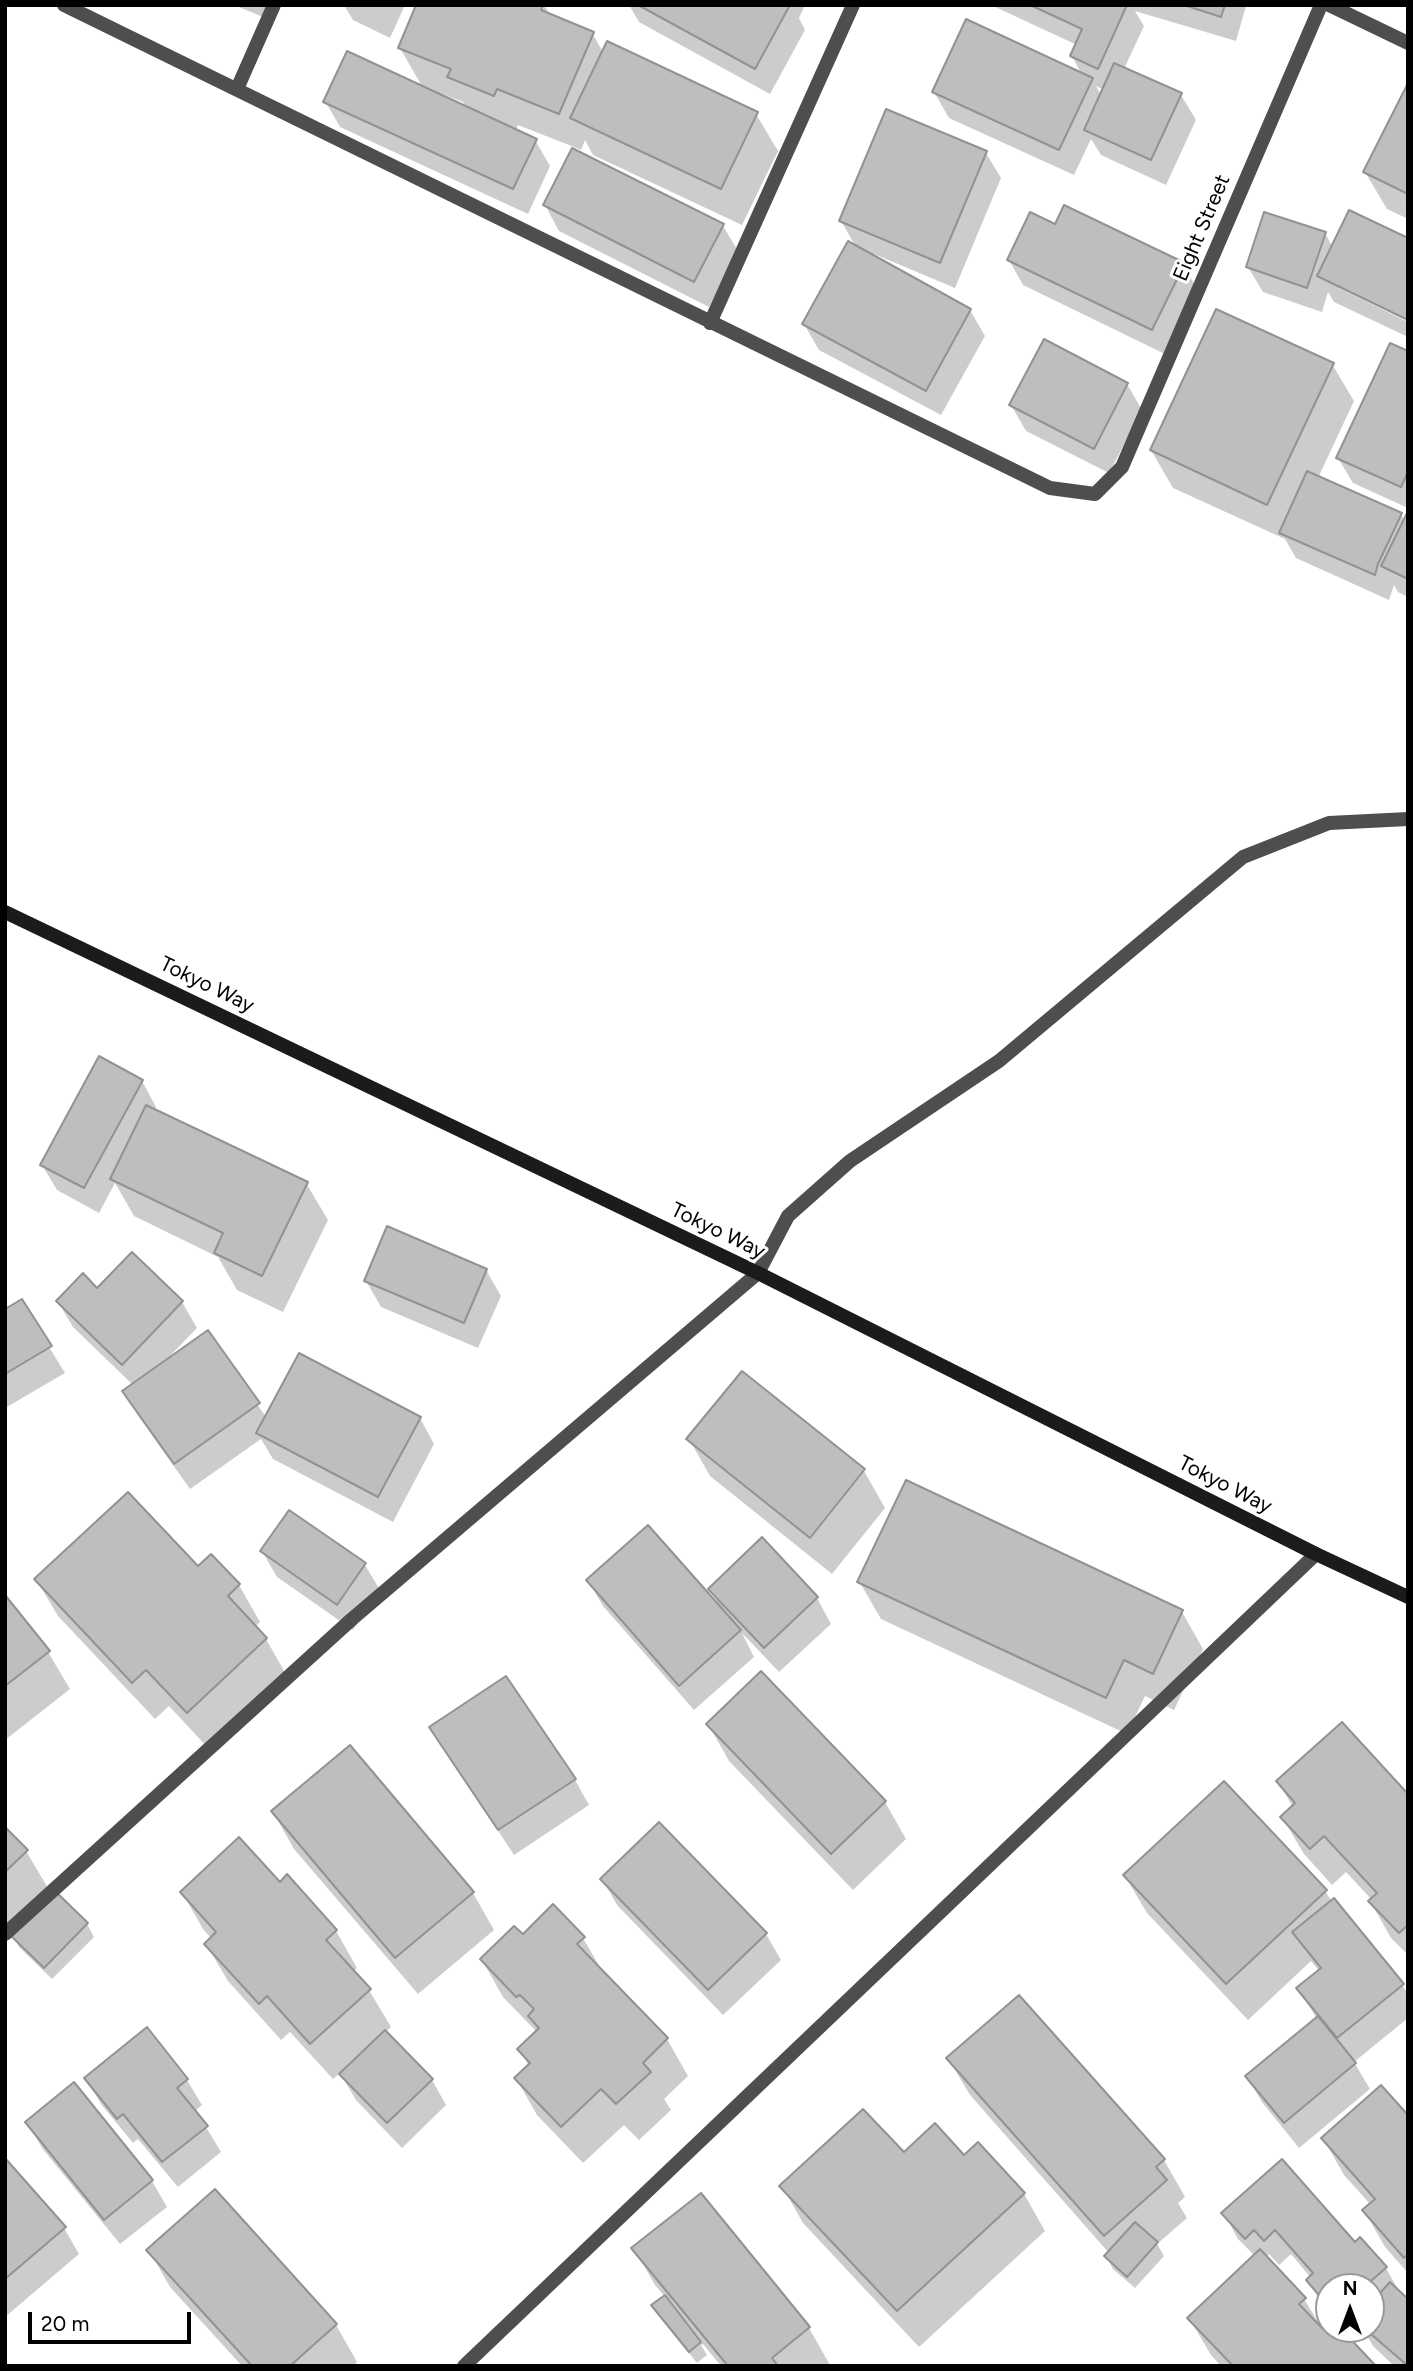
<!DOCTYPE html>
<style>
body{margin:0}
#map{position:relative;width:1413px;height:2371px;overflow:hidden;background:#fff;font-family:Figtree,sans-serif}
canvas{display:block}
.frame{position:absolute;inset:0;border:7px solid #000;pointer-events:none}
.north{position:absolute;left:1315px;top:2273px;width:70px;height:70px;box-sizing:border-box;background:#fff;border:2px solid #999;border-radius:50%;rotate:0deg;font-size:19px;font-weight:700;line-height:28px;text-align:center;color:#000}
.north::after{content:'';display:block;margin:auto;width:24px;height:32px;background:#000;clip-path:polygon(50% 0,100% 100%,50% 72%,0 100%)}
.scale{position:absolute;left:28px;top:2312px;width:163px;height:32px;box-sizing:border-box;border:4px solid #000;border-top:0;padding-left:9px;font-size:21px;line-height:24px;white-space:nowrap;color:#000;-webkit-text-stroke:5px #fff;paint-order:stroke}
</style>
<div id="map">
<canvas width="1413" height="2371"></canvas>
<div class="frame"></div>
<div class="north">N</div>
<div class="scale">20 m</div>
</div>
<script>
const c = document.querySelector('canvas').getContext('2d');
c.lineJoin = 'round';
function fillPath(path, color) {
  c.fillStyle = color;
  c.fill(path, 'evenodd');
}
function stroke(path, color, width, dash) {
  c.strokeStyle = color;
  c.lineWidth = width;
  c.lineCap = dash ? 'butt' : 'round';
  c.setLineDash(dash || []);
  c.stroke(path);
}
function write(font, color, halo, rows, align = 'center') {
  c.font = font + ' Figtree,sans-serif';
  c.lineWidth = 6;
  c.setLineDash([]);
  c.textBaseline = 'middle';
  c.strokeStyle = halo;
  c.fillStyle = color;
  for (const [text, x, y, turn = 0] of rows) {
    c.save();
    c.translate(x, y);
    c.rotate((+turn || 0) * Math.PI / 180);
    c.textAlign = isNaN(turn) ? turn : align;
    if (halo) c.strokeText(text, 0, 0);
    c.fillText(text, 0, 0);
    c.restore();
  }
}
fillPath(new Path2D(`
 M234,5H273L268,19Z
 M344,5H405L390,38L353,20Z
 M418,5H544L551,16L592,33L603,52L756,114L778,151L742,225L593,155L585,140L581,150L574,147L573,150L723,226L738,251L709,307L559,231L545,205L574,147L518,125L516,131L535,140L550,166L528,214L340,127L325,101L423,88L400,48ZM440,93L463,102L467,108L439,95Z
 M629,5H805L799,18L805,30L770,94L639,22Z
 M991,5H1246V6L1236,41L1135,11L1144,26L1124,69L1181,95L1196,120L1166,185L1101,155L1091,139L1074,175L949,118L934,92L1082,75L1072,56L1077,45ZM1096,86L1104,90L1101,95Z
 M1408,88V219L1387,209L1365,172Z
 M986,153L1001,178L955,288L874,254L873,256L970,310L985,336L941,415L819,350L804,324L856,247L841,221Z
 M1056,226L1183,265L1198,290L1167,355L1023,285L1009,260Z
 M1325,233L1333,248L1339,288L1408,322V337L1334,302L1328,292L1322,312L1263,292L1248,267Z
 M1408,353V508L1353,483L1338,458Z
 M1332,364L1354,401L1318,478L1401,514L1405,521L1408,515V597L1398,592L1394,585L1389,600L1296,558L1285,539L1173,488L1151,450Z
 M1127,384L1142,410L1109,473L1026,431L1011,405Z
 M142,1081L156,1107L154,1111L306,1183L328,1220L283,1312L237,1290L218,1257L134,1216L115,1183L99,1213L57,1190L42,1165Z
 M132,1254L182,1302L197,1328L167,1359L168,1360L207,1333L266,1417L420,1418L434,1444L393,1522L273,1459L261,1439L190,1489L139,1417L124,1391L133,1385L73,1327L58,1302L97,1290Z
 M486,1270L501,1296L478,1348L381,1307L366,1281Z
 M21,1301L65,1373L5,1408V1311Z
 M742,1373L864,1471L885,1508L832,1574L710,1476L689,1439Z
 M290,1513L365,1565L380,1590L353,1630L277,1577L262,1551Z
 M211,1556L239,1585L260,1622L255,1627L266,1639L287,1676L209,1749L169,1706L155,1719L58,1616L36,1579L198,1569Z
 M588,1580L720,1607L710,1589L817,1598L831,1624L779,1672L742,1633L754,1657L694,1710L603,1606Z
 M859,1581L1182,1612L1203,1649L1174,1710L1145,1696L1127,1734L881,1619Z
 M5,1598L48,1652L70,1689L5,1740Z
 M761,1674L885,1802L906,1839L853,1890L729,1761L708,1724Z
 M431,1728L575,1780L589,1805L514,1855Z
 M1278,1782L1408,1796V1955L1391,1938L1370,1901L1372,1900L1346,1872L1332,1885L1304,1854L1282,1817L1293,1807Z
 M273,1812L473,1893L494,1930L418,1994L294,1849Z
 M659,1825L766,1934L781,1960L723,2015L617,1905L602,1879Z
 M5,1829L26,1851L48,1888L5,1929Z
 M1125,1876L1325,1891L1332,1902L1402,1985L1408,1994V2018L1354,2062L1370,2089L1299,2148L1262,2102L1247,2077L1317,2019L1298,1988L1319,1971L1311,1961L1248,2020L1147,1913Z
 M279,1884L336,1931L357,1968L353,1972L369,1990L391,2027L385,2033L432,2080L446,2105L402,2148L356,2100L340,2073L333,2079L290,2032L281,2040L228,1981L206,1944L212,1939L203,1929L182,1892Z
 M53,1891L87,1924L94,1937L52,1979L19,1947L12,1934Z
 M523,1937L583,1938L605,1976L667,2039L688,2076L664,2099L671,2110L639,2140L624,2125L583,2163L537,2115L516,2078L529,2066L519,2049L537,2032L503,1997L482,1960Z
 M1019,1997L1164,2160L1185,2197L1178,2203L1187,2218L1157,2244L1164,2256L1135,2288L1113,2269L1106,2256L1109,2253L970,2095L948,2058Z
 M86,2078L187,2080L202,2105L194,2112L206,2127L221,2152L178,2187L138,2139L133,2143L101,2104Z
 M74,2085L152,2181L167,2207L120,2244L42,2148L28,2123Z
 M1408,2118V2273L1385,2247L1364,2210L1371,2205L1344,2175L1323,2138Z
 M904,2155L963,2157L1024,2194L1045,2231L919,2347L803,2223L782,2186Z
 M5,2160L64,2228L79,2254L5,2317Z
 M215,2192L336,2325L357,2362L353,2366H242L170,2287L149,2250Z
 M1224,2213L1355,2244L1386,2268L1400,2293L1408,2366H1394L1373,2346L1363,2329H1371V2287H1329V2314L1308,2281L1311,2278L1291,2254L1279,2265L1269,2254L1266,2258L1304,2299L1323,2330L1329,2324V2329H1360L1348,2339L1373,2366H1221L1211,2355L1189,2318L1255,2256L1238,2239Z
 M634,2248L809,2328L830,2365L721,2366L703,2344L701,2345L707,2355L697,2363L661,2318L654,2305L665,2297L655,2285Z`), '#0003');
const building = new Path2D(`
 M416,5H543L541,10L594,32L559,114L497,89L494,96L447,77L451,69L398,48Z
 M638,5H790L755,69Z
 M1030,5H1127L1098,69L1070,56L1082,29Z
 M1184,5H1225L1221,17Z
 M966,19L1093,78L1059,150L932,92Z
 M607,41L758,112L721,189L570,118Z
 M347,51L537,139L513,189L323,102Z
 M1114,63L1182,93L1151,160L1084,130Z
 M1407,85H1408V194L1363,172Z
 M886,109L987,151L940,263L839,221Z
 M572,148L724,224L694,282L543,205Z
 M1064,205L1185,263L1152,330L1007,260L1030,212L1055,224Z
 M1349,210L1408,238V320L1317,276Z
 M1264,212L1326,232L1307,288L1246,267Z
 M848,241L971,309L926,391L802,324Z
 M1216,309L1334,363L1267,505L1150,450Z
 M1044,339L1128,383L1094,449L1009,405Z
 M1390,343L1408,351V472L1401,487L1336,458Z
 M1307,471L1402,513L1378,564L1375,575L1279,533Z
 M1408,511V579L1381,566Z
 M99,1056L143,1080L84,1188L40,1165Z
 M146,1105L308,1182L262,1276L214,1253L223,1233L110,1179Z
 M387,1226L487,1269L464,1323L364,1281Z
 M132,1252L183,1301L122,1365L56,1301L83,1273L97,1288Z
 M22,1299L52,1346L5,1374V1309Z
 M208,1330L260,1403L174,1464L122,1391Z
 M299,1353L421,1417L378,1497L256,1433Z
 M742,1371L865,1469L810,1538L686,1439Z
 M906,1480L1183,1610L1153,1674L1124,1660L1106,1698L857,1582Z
 M128,1492L198,1566L211,1554L240,1584L228,1596L267,1638L187,1713L146,1670L132,1683L34,1579Z
 M289,1510L366,1563L337,1605L260,1551Z
 M648,1525L741,1630L679,1686L586,1580Z
 M762,1537L818,1597L764,1648L708,1589Z
 M5,1595L50,1651L5,1686Z
 M761,1671L886,1801L831,1854L706,1724Z
 M506,1676L576,1779L498,1830L429,1727Z
 M1342,1722L1408,1794V1925L1399,1933L1368,1901L1377,1893L1324,1836L1310,1849L1280,1817L1295,1803L1276,1781Z
 M350,1745L474,1892L395,1958L271,1811Z
 M1224,1781L1327,1890L1226,1984L1123,1875Z
 M659,1822L767,1933L708,1990L600,1879Z
 M5,1827L28,1850L5,1872Z
 M239,1837L280,1882L287,1874L337,1930L326,1940L371,1989L310,2044L267,1996L259,2004L204,1944L216,1932L180,1892Z
 M53,1889L88,1923L44,1968L9,1934Z
 M1334,1898L1404,1984L1337,2038L1296,1988L1321,1968L1292,1932Z
 M553,1904L585,1937L577,1944L668,2038L643,2063L651,2072L616,2104L601,2089L561,2127L514,2078L530,2063L517,2049L539,2028L528,2016L534,2009L520,1995L516,1997L480,1959L514,1926L523,1934Z
 M1019,1995L1165,2159L1156,2167L1167,2180L1104,2236L946,2058Z
 M1318,2016L1356,2063L1284,2123L1245,2076Z
 M147,2027L188,2079L177,2088L208,2126L162,2162L123,2114L117,2119L84,2078Z
 M385,2030L433,2079L387,2123L339,2074Z
 M74,2082L153,2180L104,2220L25,2122Z
 M1381,2085L1408,2115V2254L1404,2258L1362,2210L1375,2199L1321,2138Z
 M863,2109L904,2152L935,2123L964,2155L978,2142L1025,2193L897,2311L779,2186Z
 M5,2158L66,2227L5,2279Z
 M1282,2159L1355,2242L1360,2237L1387,2267L1364,2287H1329V2307L1306,2280L1313,2273L1275,2230L1264,2241L1254,2230L1245,2239L1221,2213Z
 M215,2189L337,2324L290,2366H252L146,2250Z
 M701,2193L810,2327L772,2358L778,2366H728L631,2248Z
 M1135,2222L1158,2242L1127,2277L1104,2256Z
 M1260,2249L1306,2298L1299,2304L1322,2328L1329,2322V2329H1341L1376,2366H1233L1187,2318Z
 M1390,2282L1408,2299V2366L1365,2329H1371V2303Z
 M665,2295L701,2342L689,2352L651,2305Z`);
fillPath(building, '#bebebe');
stroke(building, '#929292', 2);
stroke(new Path2D(`
 M64,5L1050,488L1095,494L1122,467L1321,5
 M1329,5L1408,43
 M237,89L274,5
 M710,323L853,5
 M5,1934L352,1619L758,1273L788,1216L850,1161L999,1061L1243,857L1329,823L1408,819
 M464,2366L1316,1554`), '#4e4e4e', 14);
stroke(new Path2D(`
 M5,912L758,1273L1316,1554L1408,1597`), '#1b1b1b', 14);
write('21px', '#000', '#fff', [
 ["Eight Street",1202,228,-67],
 ["Tokyo Way",207,985,26],
 ["Tokyo Way",718,1231,26],
 ["Tokyo Way",1225,1485,27]
]);
</script>
